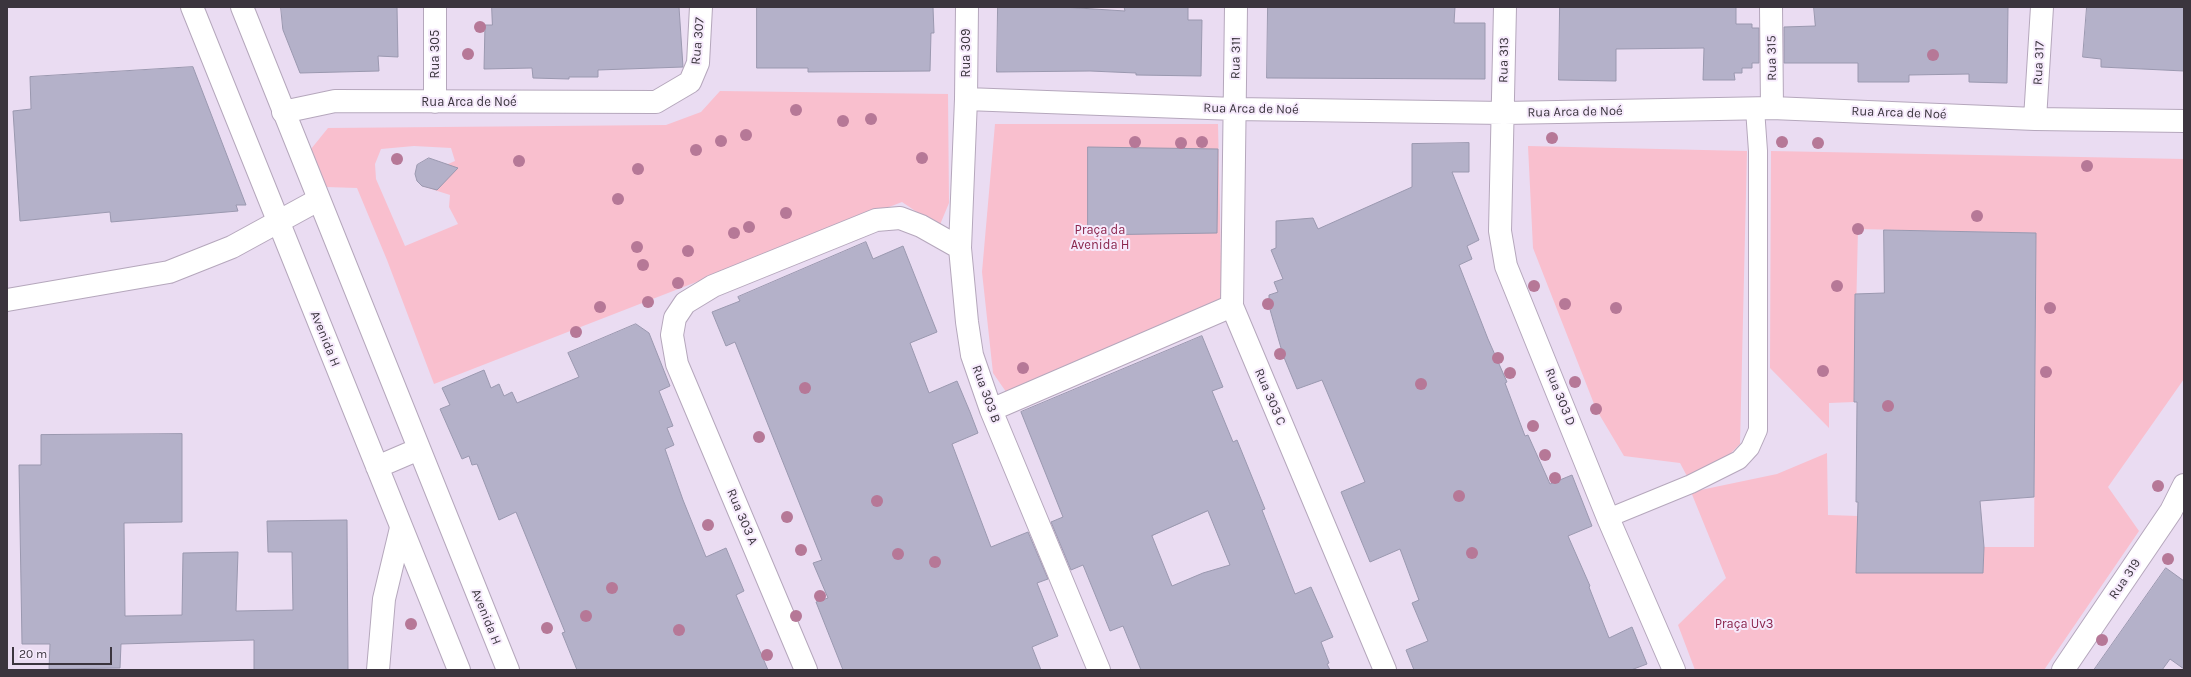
<!DOCTYPE html>
<meta charset="utf-8">
<style>
body{margin:0}
#map{position:relative;width:2191px;height:677px;overflow:hidden;background:#eadcf2;font-family:Karla,sans-serif}
canvas{display:block}
.frame{position:absolute;inset:0;border:8px solid #3b353e;pointer-events:none}
.scale{position:absolute;left:12px;top:647px;width:100px;height:18px;box-sizing:border-box;border:2px solid #3b353e;border-top:0;padding-left:5px;font-size:12px;line-height:14px;white-space:nowrap;color:#3b353e;-webkit-text-stroke:3px #f6eafc;paint-order:stroke}
</style>
<div id="map">
<canvas width="2191" height="677"></canvas>
<div class="frame"></div>
<div class="scale">20 m</div>
</div>
<script>
const c = document.querySelector('canvas').getContext('2d');
c.lineJoin = 'round';
function fillPath(path, color) {
  c.fillStyle = color;
  c.fill(path, 'evenodd');
}
function stroke(path, color, width, dash) {
  c.strokeStyle = color;
  c.lineWidth = width;
  c.lineCap = dash ? 'butt' : 'round';
  c.setLineDash(dash || []);
  c.stroke(path);
}
function write(font, color, halo, rows, align = 'center') {
  c.font = font + ' Karla,sans-serif';
  c.lineWidth = 4;
  c.setLineDash([]);
  c.textBaseline = 'middle';
  c.strokeStyle = halo;
  c.fillStyle = color;
  for (const [text, x, y, turn = 0] of rows) {
    c.save();
    c.translate(x, y);
    c.rotate((+turn || 0) * Math.PI / 180);
    c.textAlign = isNaN(turn) ? turn : align;
    if (halo) c.strokeText(text, 0, 0);
    c.fillText(text, 0, 0);
    c.restore();
  }
}
fillPath(new Path2D(`
 M720,91L948,94L949,203L939,227L902,202L434,384L387,260L357,188L326,187L311,149L328,128L666,125L701,112ZM414,146L451,148L455,161L448,164L426,160L417,167L422,186L450,195L449,207L458,224L405,246L376,179L375,164L381,149Z
 M995,124H1218L1222,309L1011,399L993,373L982,272Z
 M1528,146L1747,151L1740,444L1729,455L1688,478L1680,463L1624,456L1596,409L1533,248Z
 M1771,151L2184,159V379L2108,487L2139,531L2044,670H1695L1678,625L1726,578L1691,492L1777,474L1827,453L1828,515L1858,516L1983,573L1984,547H2034L2036,233L1858,229L1854,402L1829,403V428L1770,368Z`), '#f9bfce');
const building = new Path2D(`
 M281,7H397L398,57L378,56L379,71L300,73L283,30Z
 M492,7H679L683,67L598,70V77H569V79L533,78L532,68L484,69L485,25H492Z
 M757,7H933L934,33H931L930,71L808,72V68H757Z
 M998,7H1063L1125,11L1124,7H1188V20H1202L1201,76L1136,75V73L1090,71L997,72Z
 M1268,7H1455L1454,23H1485V79L1267,78Z
 M1560,7H1736V24H1752V28H1759V63H1752V68H1742V73H1734L1735,80H1703L1704,48L1616,49V81L1559,80Z
 M1814,7H2008L2007,83L1969,82V74L1909,75V82H1858V63H1784V27L1815,26Z
 M2087,7H2184V71L2101,67V59L2083,57Z
 M193,67L246,205H236L238,211L111,222L110,212L20,221L13,111L31,109L30,77Z
 M1469,143V172H1452L1479,240L1467,246L1472,259L1459,265L1488,339L1507,382L1505,383L1525,436L1528,435L1550,484L1572,475L1592,526L1568,536L1590,586L1589,587L1609,638L1632,627L1647,664L1631,670H1414L1406,650L1428,641L1412,603L1419,600L1400,549L1370,562L1341,492L1365,482L1322,380L1297,389L1283,355L1269,306V295L1278,292L1274,282L1283,279L1271,250L1276,248V221L1313,218L1318,229L1412,187V144Z
 M1088,147L1218,149L1217,233L1088,235Z
 M429,158L458,168L437,190L422,186L417,181L415,174L417,165Z
 M1884,230L2036,233L2034,497L1980,501L1984,547L1983,573H1856L1858,502H1856L1857,402H1854L1855,294L1884,293Z
 M866,242L873,259L903,246L937,332L910,343L929,393L957,381L970,412L978,433L952,444L991,547L1028,532L1048,579L1037,583L1058,636L1032,647L1041,670H843L816,602L828,598L813,563L822,560L735,342L726,346L712,312L740,301L738,297Z
 M636,324L649,333L670,386L659,391L673,426L667,428L674,445L665,449L683,500L706,557L726,548L744,591L736,595L768,670H577L562,633L565,632L516,512L499,520L477,464L472,465L469,456L462,459L440,409L450,405L442,388L484,370L491,388L499,384L504,396L512,392L517,403L579,377L568,353Z
 M1202,336L1223,387L1212,391L1233,442L1237,440L1265,509L1262,510L1295,594L1311,587L1333,637L1321,642L1329,663L1327,664L1330,670H1141L1123,626L1110,631L1083,565L1071,570L1051,522L1063,517L1021,412ZM1208,511L1230,565L1203,573L1172,586L1152,536Z
 M182,434V522L124,523L125,616L182,615L183,553L238,552L236,611L293,610L292,552H268L267,521L347,520L348,670H254V640L121,644L120,668L49,669L50,644H22L19,465H41V435Z
 M2166,568L2184,581V669L2170,659L2162,670H2094Z`);
fillPath(building, '#b4b1c9');
stroke(building, '#9a98af', 1);
const lane = new Path2D(`
 M1608,518L1691,484L1739,460L1750,448L1758,430V151L1755,109`);
const street = new Path2D(`
 M967,7L966,99L960,248L967,322L972,355L991,410L1099,670
 M1236,7L1232,306L1385,670
 M1505,7L1500,231L1506,266L1608,518L1674,670
 M1771,7L1772,108
 M966,99L1235,109L1504,113L1772,108L2035,119L2184,121
 M435,102V7
 M283,112L335,101L656,102L690,82L698,63L701,7
 M2035,119L2042,7
 M7,300L169,272L232,247L318,200
 M991,410L1232,306
 M378,670L384,599L401,528
 M806,670L677,364L672,335L675,318L685,303L713,286L876,220L900,218L921,226L960,248
 M2063,670L2171,511L2184,485`);
const secondary = new Path2D(`
 M192,7L459,670
 M242,7L508,670
 M377,467L419,449`);
stroke(lane, '#b5a7bc', 20);
stroke(street, '#b5a7bc', 24);
stroke(secondary, '#b5a7bc', 24);
stroke(lane, '#fff', 18);
stroke(street, '#fff', 22);
stroke(secondary, '#fff', 22);
c.fillStyle = '#b67897';
for (const [x, y] of [
 [480,27],
 [468,54],
 [1933,55],
 [796,110],
 [871,119],
 [843,121],
 [746,135],
 [1552,138],
 [721,141],
 [1135,142],
 [1202,142],
 [1782,142],
 [1181,143],
 [1818,143],
 [696,150],
 [922,158],
 [397,159],
 [519,161],
 [2087,166],
 [638,169],
 [618,199],
 [786,213],
 [1977,216],
 [749,227],
 [1858,229],
 [734,233],
 [637,247],
 [688,251],
 [643,265],
 [678,283],
 [1534,286],
 [1837,286],
 [648,302],
 [1268,304],
 [1565,304],
 [600,307],
 [1616,308],
 [2050,308],
 [576,332],
 [1280,354],
 [1498,358],
 [1023,368],
 [1823,371],
 [2046,372],
 [1510,373],
 [1575,382],
 [1421,384],
 [805,388],
 [1888,406],
 [1596,409],
 [1533,426],
 [759,437],
 [1545,455],
 [1555,478],
 [2158,486],
 [1459,496],
 [877,501],
 [787,517],
 [708,525],
 [801,550],
 [1472,553],
 [898,554],
 [2168,559],
 [935,562],
 [612,588],
 [820,596],
 [586,616],
 [796,616],
 [411,624],
 [547,628],
 [679,630],
 [2102,640],
 [767,655]
]) {
  c.beginPath();
  c.arc(x, y, 6, 0, 2 * Math.PI);
  c.fill();
}
write('13px', '#3b353e', '#f6eafc', [
 ["Rua 307",698,41,-85],
 ["Rua 309",966,53,-90],
 ["Rua 305",435,54,-90],
 ["Rua 311",1236,58,-89],
 ["Rua 315",1772,58,-91],
 ["Rua 313",1504,60,-89],
 ["Rua 317",2039,63,-87],
 ["Rua Arca de Noé",469,102],
 ["Rua Arca de Noé",1251,109,1],
 ["Rua Arca de Noé",1575,112,-1],
 ["Rua Arca de Noé",1899,113,2],
 ["Avenida H",325,339,68],
 ["Rua 303 B",986,394,70],
 ["Rua 303 C",1270,397,67],
 ["Rua 303 D",1560,397,68],
 ["Rua 303 A",742,517,67],
 ["Rua 319",2125,579,-56],
 ["Avenida H",486,617,68]
]);
write('13px', '#8b264d', '#f6eafc', [
 ["Praça da",1100,230],
 ["Avenida H",1100,245],
 ["Praça Uv3",1744,624]
]);
</script>
